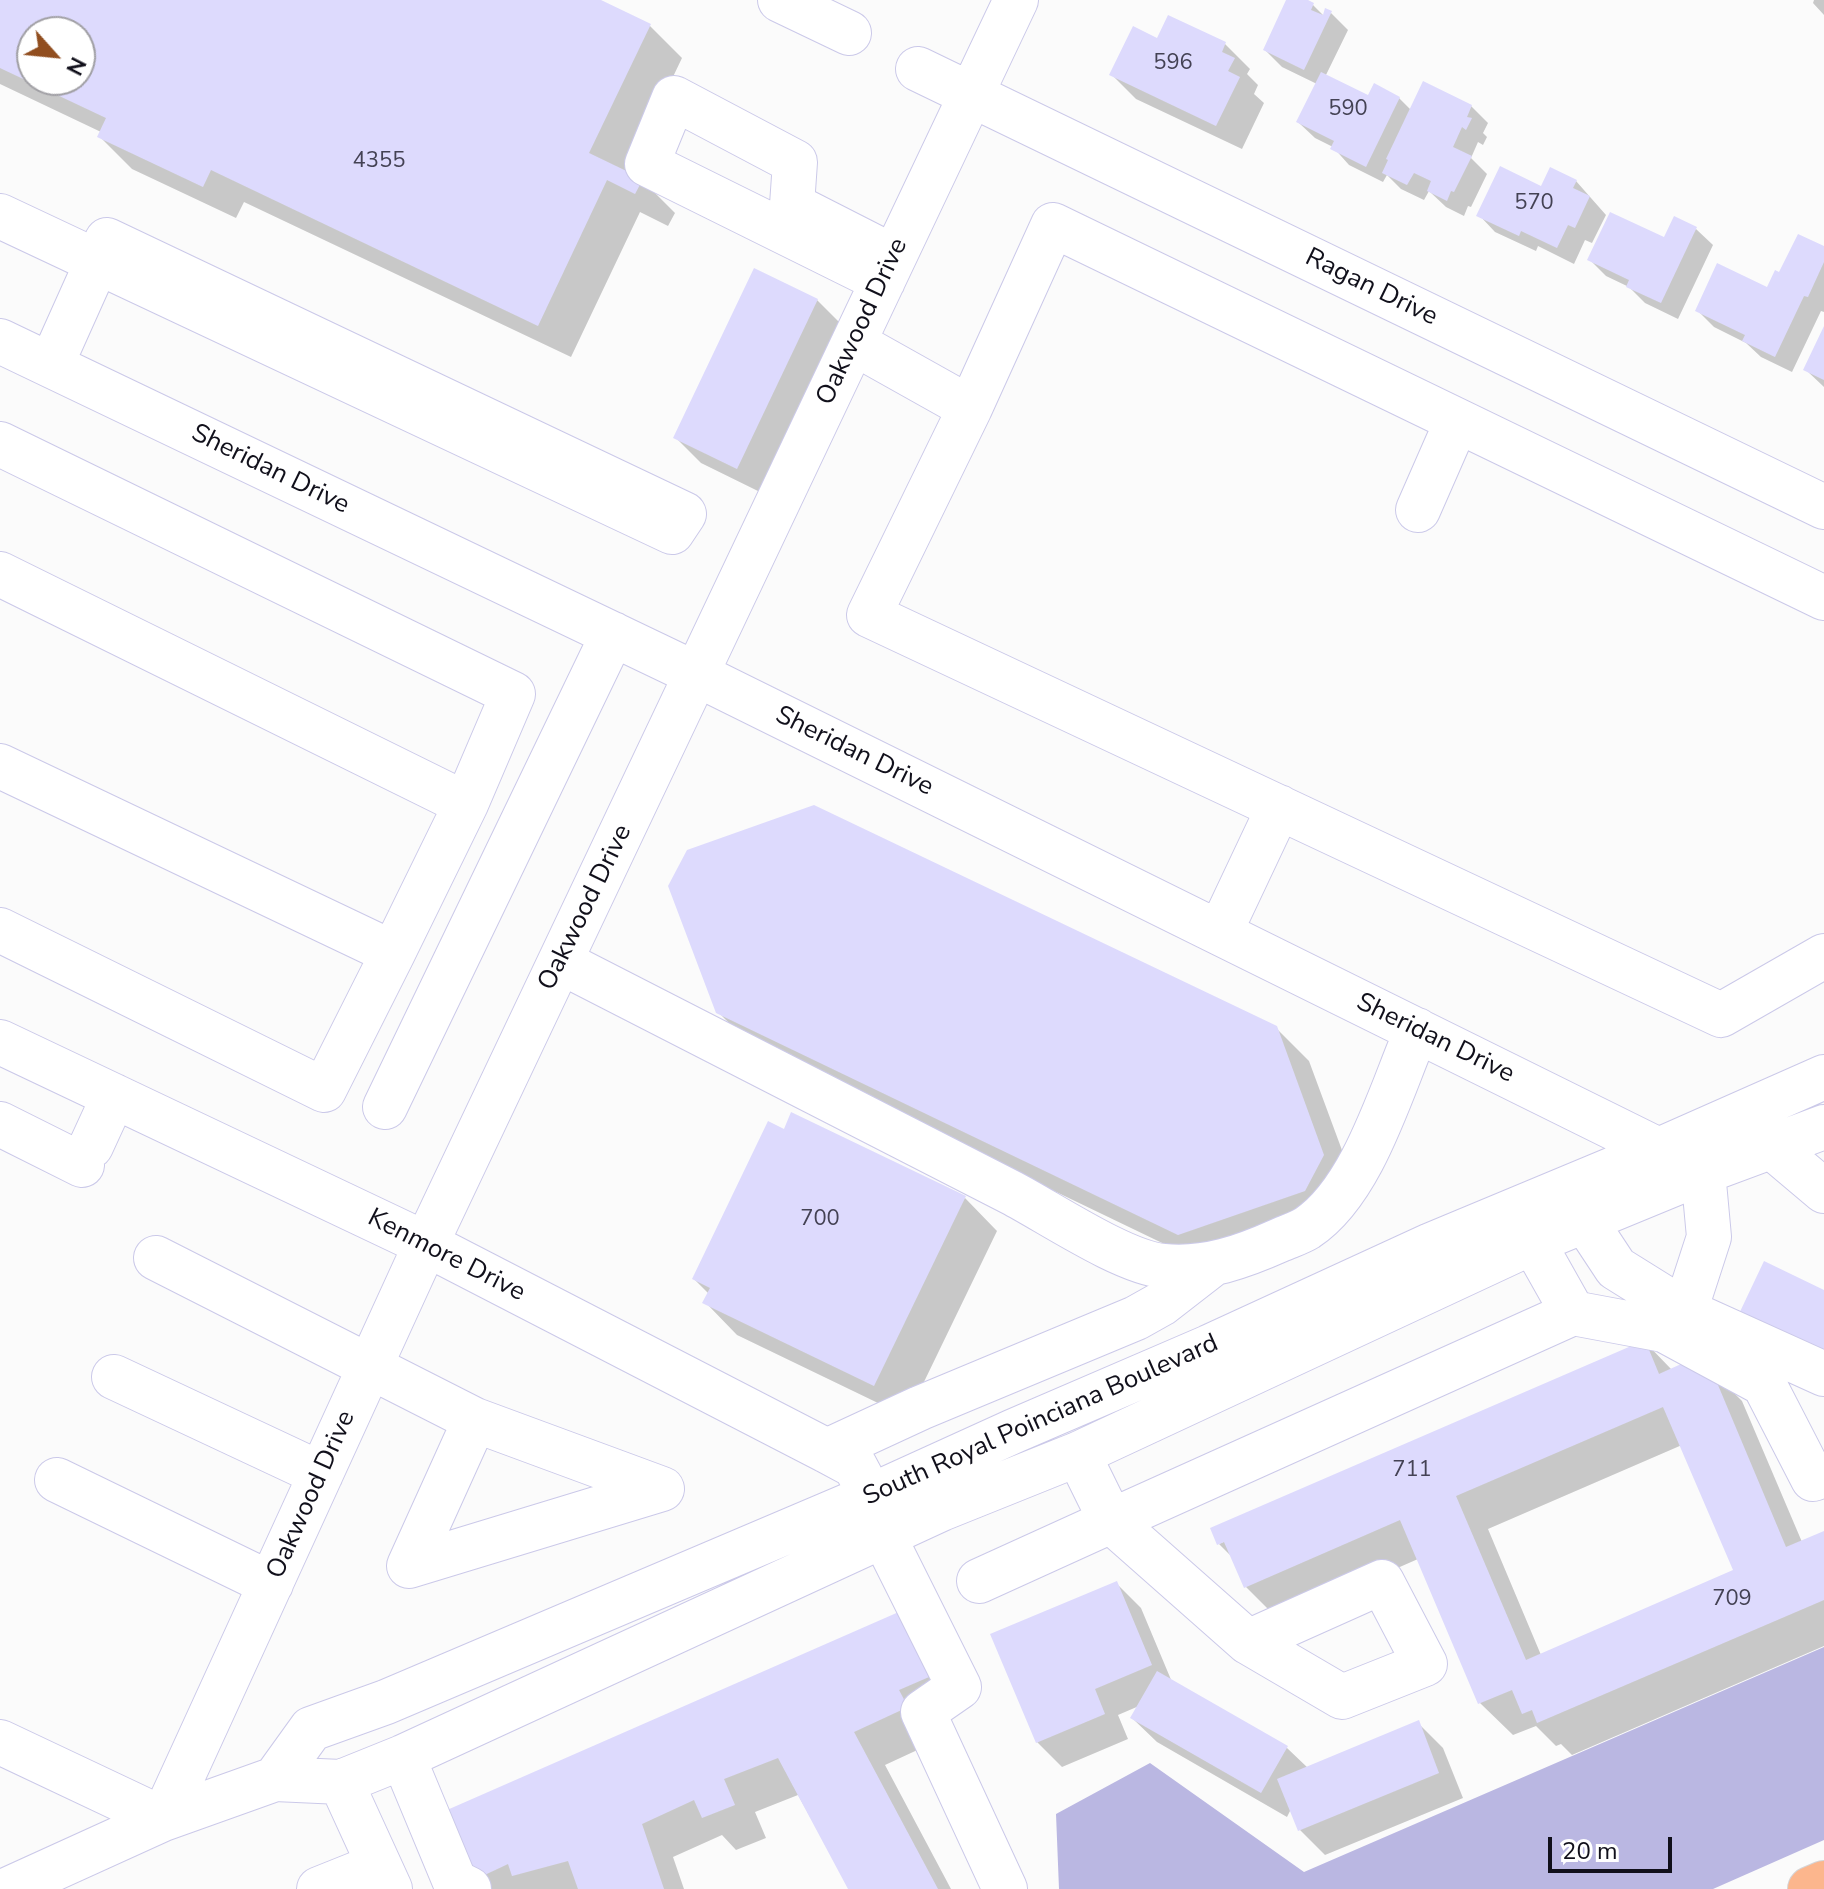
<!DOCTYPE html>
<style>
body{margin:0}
#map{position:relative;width:1824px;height:1889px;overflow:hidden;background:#fbfbfb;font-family:"Nunito Sans",sans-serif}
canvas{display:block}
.north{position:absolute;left:16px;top:16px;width:80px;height:80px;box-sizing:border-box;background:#fff;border:2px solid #a09fa4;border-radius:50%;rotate:117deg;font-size:22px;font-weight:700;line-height:32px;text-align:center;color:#11101b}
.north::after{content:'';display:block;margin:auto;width:28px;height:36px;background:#914e1f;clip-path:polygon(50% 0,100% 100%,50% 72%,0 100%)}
.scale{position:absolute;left:1548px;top:1837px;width:124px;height:36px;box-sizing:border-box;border:4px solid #11101b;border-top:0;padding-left:10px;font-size:24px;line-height:28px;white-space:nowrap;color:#11101b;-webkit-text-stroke:6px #fff;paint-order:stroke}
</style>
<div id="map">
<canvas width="1824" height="1889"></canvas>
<div class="north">N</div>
<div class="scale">20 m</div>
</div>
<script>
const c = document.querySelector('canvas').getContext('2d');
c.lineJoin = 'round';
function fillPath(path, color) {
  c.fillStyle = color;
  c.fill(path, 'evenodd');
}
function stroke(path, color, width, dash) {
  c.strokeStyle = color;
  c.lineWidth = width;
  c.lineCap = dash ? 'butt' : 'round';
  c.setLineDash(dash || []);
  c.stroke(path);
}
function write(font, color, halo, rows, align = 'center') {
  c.font = font + ' "Nunito Sans",sans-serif';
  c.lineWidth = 6;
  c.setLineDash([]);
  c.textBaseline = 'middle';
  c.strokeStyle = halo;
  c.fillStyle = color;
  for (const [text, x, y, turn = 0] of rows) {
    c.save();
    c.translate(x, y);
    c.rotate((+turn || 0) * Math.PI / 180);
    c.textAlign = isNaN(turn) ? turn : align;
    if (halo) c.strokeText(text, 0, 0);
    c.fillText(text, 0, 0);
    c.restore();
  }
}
fillPath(new Path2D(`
 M1824,1647V1840L1713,1889H1059L1056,1814L1150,1763L1304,1872Z`), '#bab7e2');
fillPath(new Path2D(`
 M0,0H596L650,26L682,58L627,173L642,180L675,213L668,226L640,212L571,357L244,202L236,218L132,169L99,136L101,132L0,84ZM32,32H80V80H32Z
 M1289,0H1303L1313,5L1324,16L1331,13L1348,30L1325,77L1369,98H1399L1411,110L1471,106L1488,123L1483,133L1487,137L1483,145L1478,142L1471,158L1487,174L1471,207L1468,206L1464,216L1446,207L1429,191L1424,200L1401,189L1387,175L1383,182L1349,165L1333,147L1315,138L1298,122L1317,84L1282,67L1265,50Z
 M1814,0H1824V15L1813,3Z
 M1158,40L1225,44L1250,69L1247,74L1258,85L1254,94L1264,103L1242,149L1136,99L1111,74Z
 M1576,181L1606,215L1592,243L1585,240L1574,264L1538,246L1536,251L1495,232L1479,215L1542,188Z
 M1696,229L1713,245L1678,319L1645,303L1629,287L1606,276L1590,260Z
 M1824,248V312L1821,311L1792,372L1761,357L1746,343L1714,327L1698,311L1768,290Z
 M817,300L842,325L762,493L701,463L676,438Z
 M1824,331V387L1806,370Z
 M718,1012L1276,1028L1309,1061L1356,1188L1212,1267L751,1045Z
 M965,1198L997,1231L907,1417L737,1335L705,1302L709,1294L694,1279Z
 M1645,1342L1672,1370L1709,1368L1742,1401L1802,1542L1824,1533V1646L1572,1755L1561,1744L1556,1746L1536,1726L1513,1735L1480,1703L1418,1559L1279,1620L1246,1587L1233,1558L1219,1544ZM1682,1445L1735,1571L1541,1655L1488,1529Z
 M1116,1583L1141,1608L1172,1682L1287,1748L1308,1768L1418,1723L1443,1748L1463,1798L1325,1855L1300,1830L1291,1809L1287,1817L1157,1742L1132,1718L1139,1706L1118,1715L1128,1739L1062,1767L1037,1742Z
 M934,1646L930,1723L939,1740L885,1765L951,1889H850L798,1795L755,1812L766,1838L736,1850L722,1835L673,1857L684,1889H490L478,1877Z`), '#0003');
fillPath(new Path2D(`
 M0,0H601L651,24L589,153L643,179L635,194L607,180L538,326L211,170L203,187L97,137L106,118L0,68ZM32,32H80V80H32Z
 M1286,0H1308L1314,3L1311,10L1323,15L1325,8L1332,11L1304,70L1263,50Z
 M1168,15L1226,42L1222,52L1235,58L1228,71L1240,77L1216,126L1109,75L1133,26L1157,38Z
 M1321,72L1368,95L1374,83L1400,97L1366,167L1330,149L1334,141L1296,122Z
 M1423,81L1472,105L1467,117L1472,118L1466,130L1462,127L1453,147L1472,156L1454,192L1451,191L1447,201L1427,191L1431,181L1414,173L1407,185L1382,173L1388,160L1386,159Z
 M1500,166L1541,186L1550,167L1577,180L1573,188L1590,196L1575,228L1568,225L1557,248L1521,231L1519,236L1476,216Z
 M1610,212L1664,237L1674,216L1697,227L1661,303L1626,287L1629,280L1587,260Z
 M1798,234L1824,246V262L1808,297L1804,296L1775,357L1742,341L1745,335L1695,311L1717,263L1767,287L1775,270L1779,272Z
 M754,268L818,299L737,469L673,438Z
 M1824,326V380L1803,370Z
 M814,805L1277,1026L1324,1155L1305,1191L1178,1235L716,1013L668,886L687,850Z
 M791,1112L966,1196L874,1386L702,1303L710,1288L692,1279L768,1121L784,1129Z
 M1764,1261L1824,1290V1358L1737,1318Z
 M1645,1340L1659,1374L1690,1360L1695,1372L1710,1366L1786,1547L1824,1531V1600L1537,1723L1532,1710L1522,1714L1512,1690L1478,1704L1400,1520L1244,1588L1224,1542L1217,1545L1210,1528ZM1663,1407L1733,1570L1526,1660L1456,1496Z
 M1117,1581L1152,1665L1095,1689L1105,1714L1036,1743L990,1634Z
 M901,1611L929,1677L899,1690L908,1707L854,1732L938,1889H848L778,1758L724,1779L735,1805L702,1818L694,1800L642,1824L664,1889H578L568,1861L512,1876L508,1864L476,1879L447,1810Z
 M1157,1671L1288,1746L1261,1793L1130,1718Z
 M1419,1720L1439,1773L1298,1831L1277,1779Z`), '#dddafd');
const minor = new Path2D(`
 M780,0L849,33
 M918,69L1824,507
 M0,216L672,532L684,514L107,240L51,365
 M883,281L647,164L674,98L795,162L792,205L894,257
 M0,341L698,675L1703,1172
 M854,343L970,408
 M0,444L513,694L466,804L0,574
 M1418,510L1457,421
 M1824,598L1053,225L970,408L869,615L1721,1015L1824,956
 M0,766L393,953L466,804
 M0,930L324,1090L393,953
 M1220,932L1279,807
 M561,962C711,1039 862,1116 1012,1193C1050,1213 1124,1263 1164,1266C1206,1270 1242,1257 1280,1240C1289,1236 1299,1233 1307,1228C1363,1191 1391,1090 1417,1030
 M0,1042L426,1244L827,1451L855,1466L871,1496
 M385,1107L613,634
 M0,1124L82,1165
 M91,1146L114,1096
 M1773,1148L1824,1191
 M1585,1221L1616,1268L1685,1311L1824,1374
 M1533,1242L1573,1313
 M156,1258L475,1420L409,1566L662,1489L475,1420
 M1685,1311L1709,1237L1703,1172
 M114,1377L321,1474
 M827,1451L920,1408L1136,1318L1161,1304L1210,1266
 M1078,1454L1111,1521L1573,1313L1664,1330L1764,1384L1813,1479L1824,1475
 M57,1480L271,1584
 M884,1537L959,1687L923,1712L1005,1889
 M979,1581L1111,1521L1248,1642L1342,1697L1425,1664L1382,1582L1248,1642
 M0,1742L163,1819
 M403,1757L455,1882L469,1889
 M275,1779L311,1729L386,1702L871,1496L1014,1431L1209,1347L1431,1245L1659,1150L1824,1077
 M341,1782L390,1889
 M163,1819L426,1244L1016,0
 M9,1889L163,1819L275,1779L341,1782L403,1757L941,1509L1078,1454L1533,1242L1703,1172L1824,1127
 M319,1889L379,1865`);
const highway = new Path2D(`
 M1810,1889L1824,1883`);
stroke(minor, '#cbc9e9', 46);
stroke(highway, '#d4d4d6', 46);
stroke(minor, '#fff', 44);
stroke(highway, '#fcb68d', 44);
write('22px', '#444254', null, [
 ["596",1173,64],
 ["590",1348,110],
 ["4355",379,162],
 ["570",1534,204],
 ["700",820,1220],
 ["711",1412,1471],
 ["709",1732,1600]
]);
write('26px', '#11101b', '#fff', [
 ["Ragan Drive",1371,288,26],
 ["Oakwood Drive",863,322,-65],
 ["Sheridan Drive",270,470,26],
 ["Sheridan Drive",854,752,26],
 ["Oakwood Drive",586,908,-64],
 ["Sheridan Drive",1435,1039,26],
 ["Kenmore Drive",446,1256,27],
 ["South Royal Poinciana Boulevard",1041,1421,-24],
 ["Oakwood Drive",312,1495,-66]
]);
</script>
